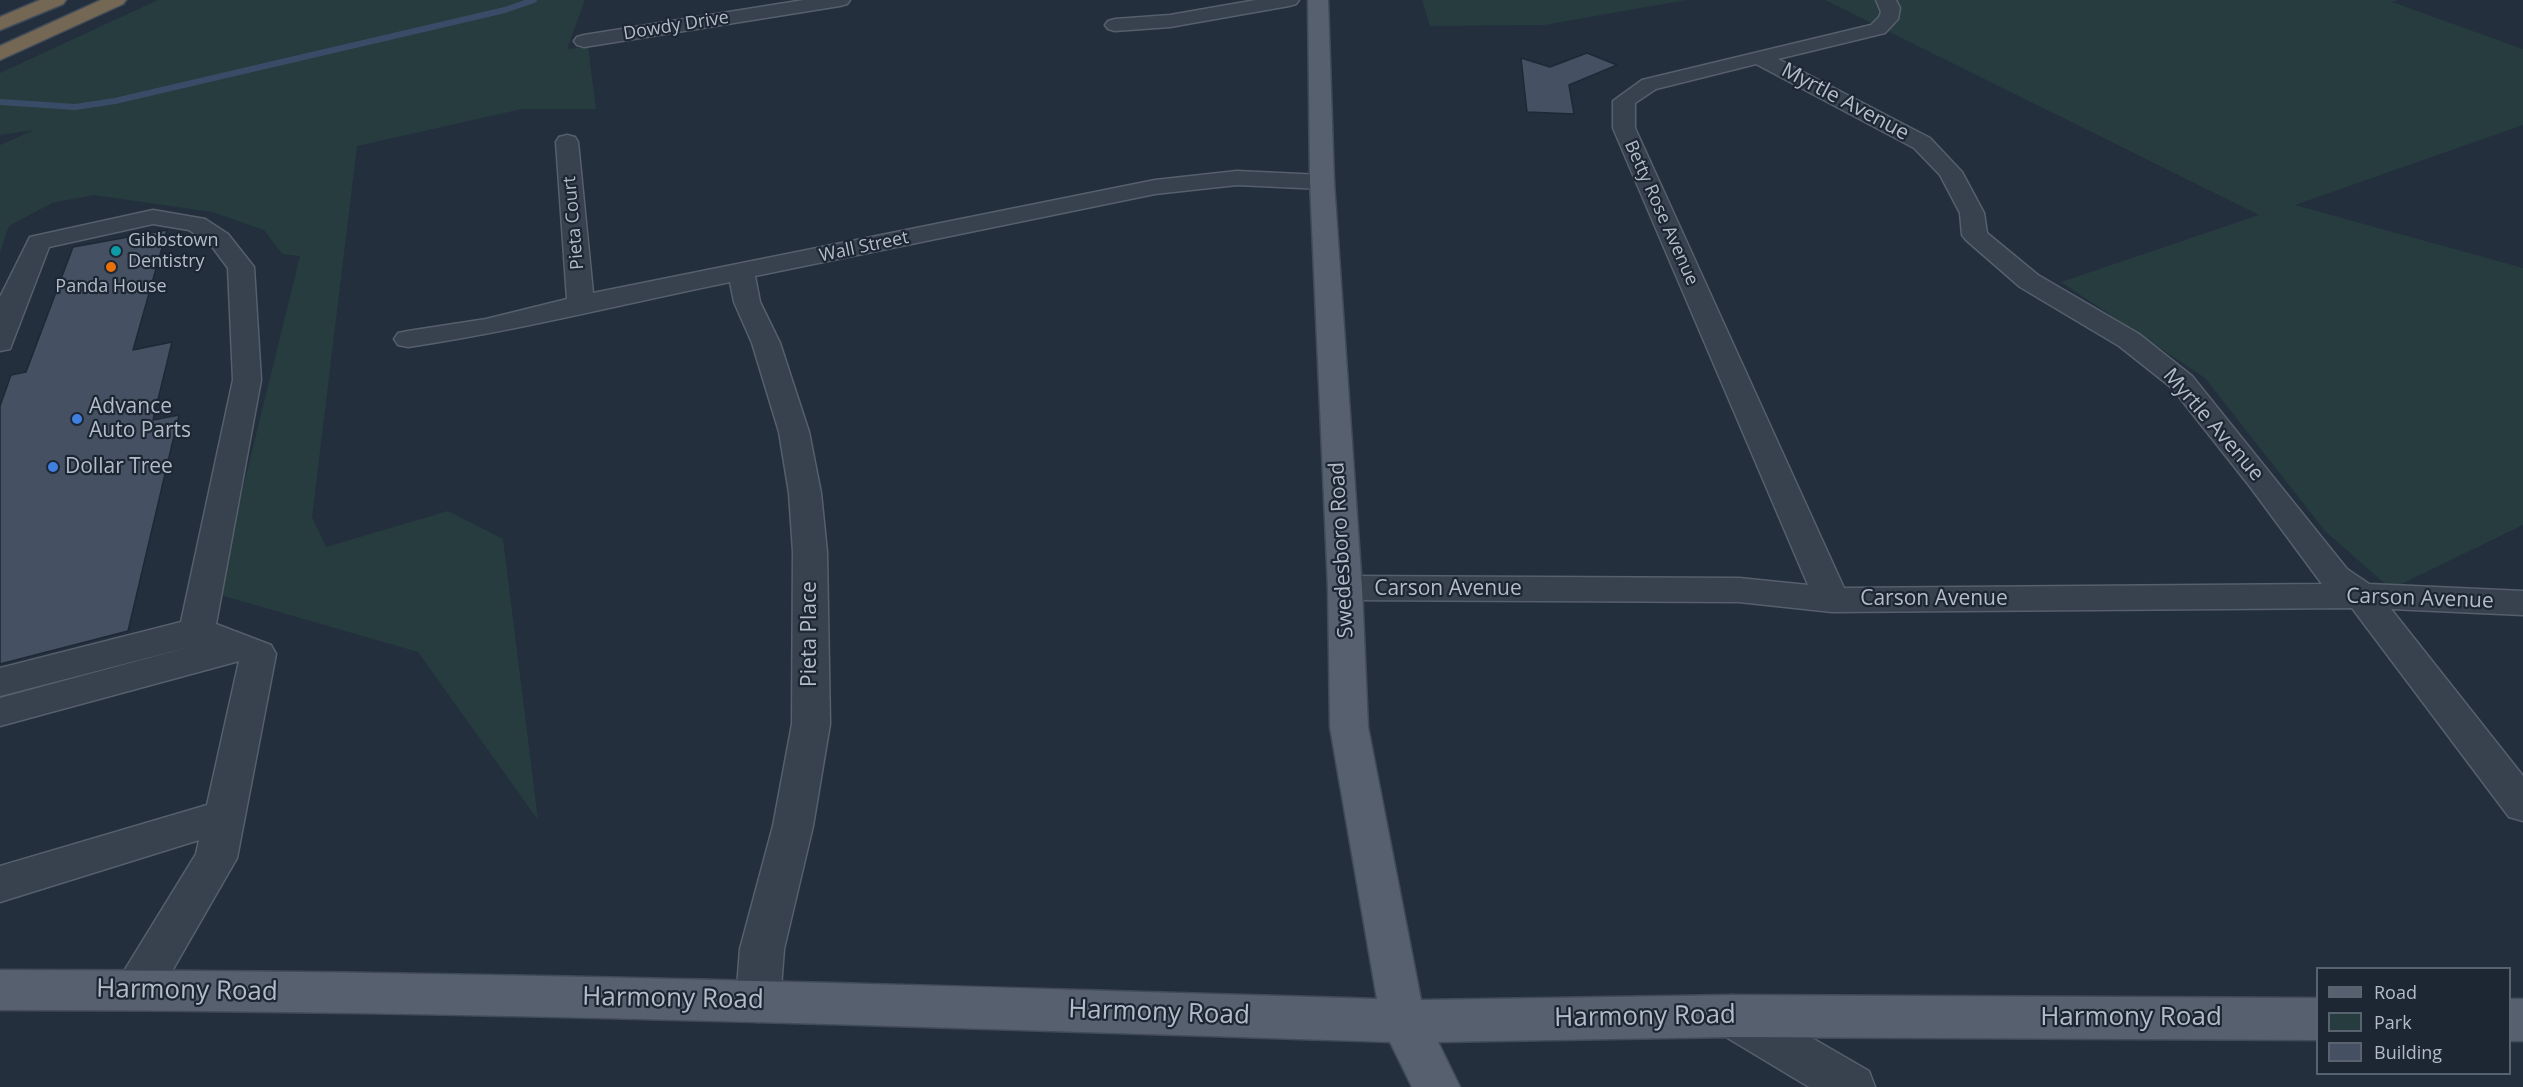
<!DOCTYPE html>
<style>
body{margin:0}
#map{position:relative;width:2523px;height:1087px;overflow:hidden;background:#242f3e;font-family:"Open Sans",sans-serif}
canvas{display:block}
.legend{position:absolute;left:2316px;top:967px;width:195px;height:108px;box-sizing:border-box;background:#1d2633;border:2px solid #59626f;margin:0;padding:8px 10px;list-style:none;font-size:18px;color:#b4bcc9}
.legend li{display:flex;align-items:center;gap:12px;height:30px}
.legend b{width:30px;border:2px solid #59626f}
</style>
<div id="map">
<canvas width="2523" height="1087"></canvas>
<ul class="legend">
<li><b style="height:8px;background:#56606e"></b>Road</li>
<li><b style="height:16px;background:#263c3f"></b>Park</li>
<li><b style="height:16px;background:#455162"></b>Building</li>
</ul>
</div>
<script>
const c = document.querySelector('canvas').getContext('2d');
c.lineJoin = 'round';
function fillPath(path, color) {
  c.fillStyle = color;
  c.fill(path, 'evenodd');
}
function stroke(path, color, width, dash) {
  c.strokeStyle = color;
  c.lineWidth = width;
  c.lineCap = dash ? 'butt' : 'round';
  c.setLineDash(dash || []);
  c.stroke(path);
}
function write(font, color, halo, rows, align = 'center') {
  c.font = font + ' "Open Sans",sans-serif';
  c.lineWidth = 4.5;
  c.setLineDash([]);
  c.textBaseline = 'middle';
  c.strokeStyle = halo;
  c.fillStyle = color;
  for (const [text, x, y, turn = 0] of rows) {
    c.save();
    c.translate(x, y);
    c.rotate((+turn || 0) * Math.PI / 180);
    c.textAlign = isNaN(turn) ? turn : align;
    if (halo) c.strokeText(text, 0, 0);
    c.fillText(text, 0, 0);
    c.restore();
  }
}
fillPath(new Path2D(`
 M158,0H585L567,49L588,47L596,109H522L357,146L312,517L326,547L448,511L503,539L538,820L418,652L217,594L300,256L282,254L264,230L212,212L94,195L52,203L9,226L0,252V145L34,130L0,135V73Z
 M1422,0H1686L1544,25L1430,26Z
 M1825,0H2398L2392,2L2523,49V125L2295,205L2523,268V525L2391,589L2325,531L2205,378L2061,282L2259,215Z`), '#263c3f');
stroke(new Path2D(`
 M0,102L75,107L115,101L505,10L534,0`), '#394c67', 6);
const building = new Path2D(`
 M1587,53L1617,65L1569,85L1574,114L1527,112L1521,58L1550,67Z
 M167,230L133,350L172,342L153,420L179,415L128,631L0,664V406L11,375L26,372L73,247Z`);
fillPath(building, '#455162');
stroke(building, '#1f2835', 1.5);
const minor = new Path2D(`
 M804,0H850L847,4L840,6L584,47L577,45L574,41L577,37L584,35Z
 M1256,0H1299L1296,4L1289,6L1170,27L1115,31L1108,29L1105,25L1108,21L1115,19L1170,15Z
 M1876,0H1896L1900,8L1898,19L1885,33L1778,59L1930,138L1962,172L1984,213L1987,233L2038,275L2139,334L2192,376L2347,569L2369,584L2523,591V615L2391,609L2523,776V821L2509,817L2352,608L1832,612L1739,602L1345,600L1333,597L1328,588L1333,579L1345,576L1739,578L1808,585L1613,128V101L1642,80L1871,25L1879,17L1881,12ZM1756,64L1914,148L1940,175L1960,213L1962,235L1966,240L2020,287L2119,346L2172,388L2251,488L2322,584L1844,588L1635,128V103L1656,89Z
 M567,135L575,137L578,142L593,293L1155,180L1237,171L1322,175L1330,177L1334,182L1330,187L1322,189L1237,185L1155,194L755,276L760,302L780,343L809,432L821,493L827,552L830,724L813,826L784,949L780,1001L774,1016L758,1022L742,1016L736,1001L740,949L773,826L792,724L793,552L789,493L779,432L752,343L734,302L730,282C622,304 516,331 408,347L398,345L394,339L398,333L408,331L486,319L567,299L556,142L559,137Z
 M153,210L205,219L228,234L254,267L261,380L216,624L271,645L276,654L237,858L153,1004L137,1010L121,1004L115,990L121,976L196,854L199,840L0,902V866L207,805L239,661L0,726V698L197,645L0,696V668L181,622L233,380L228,268L210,244L189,230L153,224L49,247L10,349L0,351V297L30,237Z
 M1732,995L1748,1001L1869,1071L1875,1087H1809L1716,1031L1709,1016L1716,1001Z`);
const major = new Path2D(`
 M1308,0H1328L1334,182L1362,588L1368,727L1421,1000L1732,995L2318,998V1040L1732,1037L1438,1042L1460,1087H1412L1390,1042C927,1027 463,1010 0,1010V970C459,970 918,985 1377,999L1330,727L1328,588L1310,182Z
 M2510,999H2523V1041H2510Z`);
const highway = new Path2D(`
 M40,0H66L63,4L0,30V17Z
 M101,0H126L123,4L0,60V46Z`);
stroke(minor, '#565f6c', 3);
stroke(major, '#414a57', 3);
stroke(highway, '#434c59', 3);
fillPath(minor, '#38414e');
fillPath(major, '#56606e');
fillPath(highway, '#746855');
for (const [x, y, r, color] of [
 [116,251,6,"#0f9aa8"],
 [111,267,6,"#e8710a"],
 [77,419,6,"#3f7fe0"],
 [53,467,6,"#3f7fe0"]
]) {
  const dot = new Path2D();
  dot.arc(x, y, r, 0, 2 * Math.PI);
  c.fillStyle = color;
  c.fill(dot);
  stroke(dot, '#1d2633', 2);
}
write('18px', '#b4bcc9', '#1d2633', [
 ["Dowdy Drive",676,26,-9],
 ["Betty Rose Avenue",1661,213,66],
 ["Pieta Court",574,223,-95],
 ["Wall Street",864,247,-12]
]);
write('18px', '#b4bcc9', '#1d2633', [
 ["Gibbstown",128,241],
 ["Dentistry",128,262],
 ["Panda House",111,287,"center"]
], 'left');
write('21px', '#b4bcc9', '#1d2633', [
 ["Myrtle Avenue",1845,102,28],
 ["Myrtle Avenue",2213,425,49],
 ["Swedesboro Road",1342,550,-93],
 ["Carson Avenue",1448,589],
 ["Carson Avenue",1934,599],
 ["Carson Avenue",2420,599,2],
 ["Pieta Place",810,634,-90]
]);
write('21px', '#b4bcc9', '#1d2633', [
 ["Advance",89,407],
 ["Auto Parts",89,431],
 ["Dollar Tree",65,467]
], 'left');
write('26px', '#b4bcc9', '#1d2633', [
 ["Harmony Road",187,991,1],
 ["Harmony Road",673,999,1],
 ["Harmony Road",1159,1013,2],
 ["Harmony Road",1645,1017,-1],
 ["Harmony Road",2131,1018]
]);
</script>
